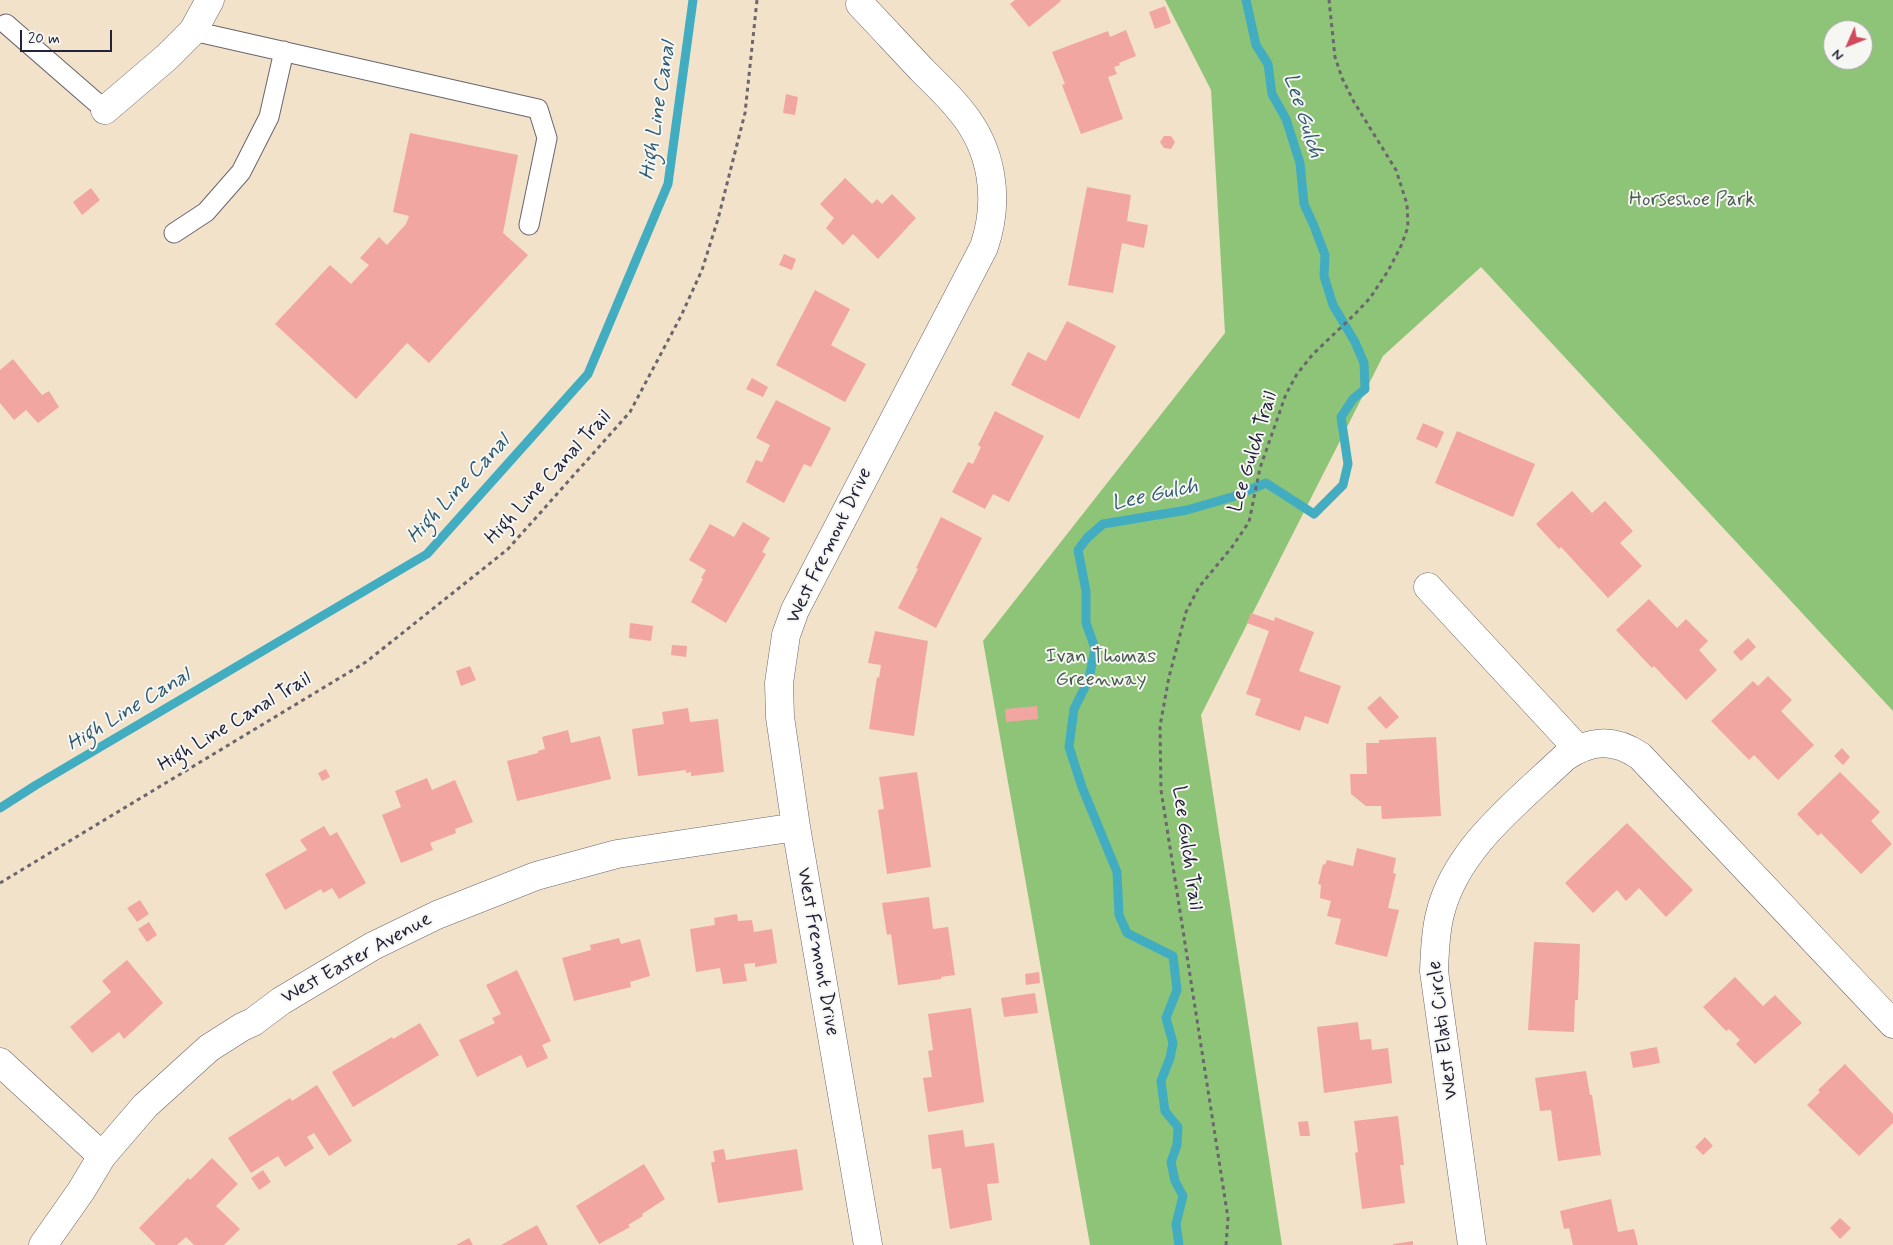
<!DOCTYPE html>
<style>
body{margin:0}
#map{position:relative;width:1893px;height:1245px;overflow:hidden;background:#f2e2c9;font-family:Mynerve,sans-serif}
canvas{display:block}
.north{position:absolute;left:1823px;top:20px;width:50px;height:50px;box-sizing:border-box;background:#f6f6f2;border:1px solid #a1a1a9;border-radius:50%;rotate:226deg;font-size:14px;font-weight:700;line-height:20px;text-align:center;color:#22223b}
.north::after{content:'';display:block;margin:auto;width:18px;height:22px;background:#d1495b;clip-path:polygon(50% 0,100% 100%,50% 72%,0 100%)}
.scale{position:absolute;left:20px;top:30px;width:92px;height:22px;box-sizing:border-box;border:2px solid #22223b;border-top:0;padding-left:6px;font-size:15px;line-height:18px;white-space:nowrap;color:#22223b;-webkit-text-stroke:4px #f6f6f2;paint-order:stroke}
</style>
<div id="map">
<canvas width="1893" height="1245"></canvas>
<div class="north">N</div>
<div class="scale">20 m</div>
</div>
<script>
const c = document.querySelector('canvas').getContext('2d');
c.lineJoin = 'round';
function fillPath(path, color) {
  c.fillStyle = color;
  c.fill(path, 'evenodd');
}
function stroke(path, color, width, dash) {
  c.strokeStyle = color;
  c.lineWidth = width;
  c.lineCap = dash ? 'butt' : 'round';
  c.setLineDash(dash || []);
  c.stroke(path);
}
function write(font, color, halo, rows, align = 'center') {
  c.font = font + ' Mynerve,sans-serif';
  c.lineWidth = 4;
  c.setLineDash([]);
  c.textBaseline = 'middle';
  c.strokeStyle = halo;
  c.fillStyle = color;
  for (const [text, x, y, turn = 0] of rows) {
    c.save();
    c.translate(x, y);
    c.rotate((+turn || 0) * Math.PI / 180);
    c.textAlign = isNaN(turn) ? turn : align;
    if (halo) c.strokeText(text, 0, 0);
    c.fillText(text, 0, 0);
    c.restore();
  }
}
fillPath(new Path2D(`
 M1165,0H1893V711L1481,267L1383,356L1201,715L1282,1245H1090L983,641L1225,333L1211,90ZM1833,30H1863V60H1833Z`), '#8ec477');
stroke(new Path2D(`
 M0,808L36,785L427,554L588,374L668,184L693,0
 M1179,1245L1176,1224L1183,1196L1175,1181L1171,1162L1177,1145L1178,1127L1165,1111L1161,1081L1170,1058L1173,1043L1166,1018L1177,990L1173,956L1127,933L1119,915L1117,872L1082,787L1069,747L1074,709L1089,679L1095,648L1086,623V591L1078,550L1087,538L1103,524L1187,510L1232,497L1266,483L1314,514L1343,485L1348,464L1341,417L1353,399L1365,389L1364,363L1355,342L1333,305L1324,276L1325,255L1314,226L1304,204L1300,163L1286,119L1272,94L1268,64L1256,45L1246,0`), '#42adc1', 9);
fillPath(new Path2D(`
 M1015,0H1060L1061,1L1029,27L1010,4Z
 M1165,6L1171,23L1155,29L1149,12Z
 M1126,30L1136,56L1119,63L1120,65L1114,67L1117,74L1108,77L1123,119L1081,134L1062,85L1065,84L1052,52L1108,31L1110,37Z
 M786,94L798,97L795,115L783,113Z
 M410,133L518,155L503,233L528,255L429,363L407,343L356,399L275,324L330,265L351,284L369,265L360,258L379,237L387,245L406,224L409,216L393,212Z
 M1164,136H1171L1175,142L1171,149L1164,148L1160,142Z
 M845,178L872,204L877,199L882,204L892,194L916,218L878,259L853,234L843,245L826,228L834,218L820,204Z
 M1087,187L1131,195L1127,221L1148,225L1144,248L1122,243L1113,293L1068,285Z
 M91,188L100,200L82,215L73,202Z
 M784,254L796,259L792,270L779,265Z
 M815,290L850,309L831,345L866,364L845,402L776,365Z
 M1067,321L1116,346L1079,419L1011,385L1028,352L1046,361Z
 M13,359L42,395L49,391L59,407L38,423L26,410L14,420L0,403V370Z
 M752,378L768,387L763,397L746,389Z
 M776,400L831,428L811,467L804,464L784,503L746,482L756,460L762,462L770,445L756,438Z
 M995,411L1044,436L1009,502L993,494L985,509L952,492L968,462L973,464L981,447L978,445Z
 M1423,423L1444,432L1437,448L1416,439Z
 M1457,431L1535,464L1513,517L1435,483Z
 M1572,491L1592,513L1605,501L1633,531L1620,543L1642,566L1608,598L1561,547L1559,549L1536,524Z
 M941,517L982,538L936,628L898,608L918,569L916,568Z
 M743,522L770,538L762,552L766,554L726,623L691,602L703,579L701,578L706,570L689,560L710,524L734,537Z
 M1649,599L1677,628L1686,619L1708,641L1699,650L1717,670L1686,700L1654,666L1652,668L1616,630Z
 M1251,613L1274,621L1275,617L1314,632L1299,671L1341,686L1328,724L1305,716L1300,731L1255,715L1261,699L1246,694L1269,631L1247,623Z
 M630,623L653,626L651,641L629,638Z
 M875,631L928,641L914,736L869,729L877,677L879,678L881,665L868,663Z
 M1748,638L1756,647L1741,661L1733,652Z
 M672,645L687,646L686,657L671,655Z
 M470,666L476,680L461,686L456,671Z
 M1768,676L1792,700L1781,711L1814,745L1778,780L1754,755L1749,760L1711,721L1753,681L1758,686Z
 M1380,696L1399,717L1386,729L1367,708Z
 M1037,706L1038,719L1006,722L1005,709Z
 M688,708L690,722L718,719L724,772L691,776V772L686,773V770L638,776L632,729L664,724L662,712Z
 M568,730L571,743L600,736L611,779L517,801L507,761L538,753V751L545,749L542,737Z
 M1436,737L1441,816L1382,819L1381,806H1366L1351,794L1350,774H1367L1366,743H1379V740Z
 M1842,748L1850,757L1843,765L1834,756Z
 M326,769L330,777L322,781L318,773Z
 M917,772L931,867L887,874L878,810L884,809L879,777Z
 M1840,772L1880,812L1871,821L1892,844L1861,874L1821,833L1818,836L1797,814Z
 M427,778L432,790L455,780L473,822L455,829L456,833L430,843L433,850L401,863L382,815L401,807L395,791Z
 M1627,823L1693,890L1666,917L1639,888L1626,901L1617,890L1593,913L1565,883Z
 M324,826L330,836L337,832L366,883L339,899L332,888L323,893L321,889L285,910L265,874L307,850L300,840Z
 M1357,848L1396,858L1393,873L1396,874L1388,908L1399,910L1387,957L1335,944L1341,919L1327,916L1331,901L1320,898L1321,885L1318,884L1323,864L1325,865L1327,860L1353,866Z
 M929,897L933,929L948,927L955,975L941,977V979L898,985L891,934L887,935L882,903Z
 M140,900L149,914L137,922L127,908Z
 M737,914L738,921L752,920L754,932L772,929L777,963L755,967V963L744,964L747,981L723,984L720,968L696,972L690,929L715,925L714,918Z
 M149,922L157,935L147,942L138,929Z
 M619,938L621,944L640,939L650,976L630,982L631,987L574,1001L562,958L591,950L590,945Z
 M1534,942L1580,944L1578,1000H1575L1574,1032L1528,1030Z
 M127,960L163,1003L124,1039L119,1032L92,1053L70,1027L111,992L102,981Z
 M517,970L551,1041L542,1045L548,1058L527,1068L521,1055L477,1077L459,1040L495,1023L492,1018L501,1014L486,985Z
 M1039,972L1040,983L1026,985L1025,974Z
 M1735,977L1763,1006L1775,995L1802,1023L1755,1064L1736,1044L1740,1040L1729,1029L1726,1031L1703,1007Z
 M1035,993L1038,1013L1004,1017L1001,998Z
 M971,1008L984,1102L928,1112L923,1078L932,1077L928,1051L933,1050L928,1014Z
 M1358,1022L1360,1040L1371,1039L1372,1050L1388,1048L1392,1083L1324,1093L1317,1027Z
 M420,1023L439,1055L353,1107L332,1072L392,1037L393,1039Z
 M1657,1047L1660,1063L1633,1068L1630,1052Z
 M1845,1064L1893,1114V1123L1859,1156L1807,1105L1820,1092L1818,1090Z
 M1586,1071L1590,1095H1592L1601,1155L1558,1161L1551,1110L1540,1111L1535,1078Z
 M317,1085L352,1141L329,1156L314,1133L307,1137L314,1148L285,1167L278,1156L251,1173L228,1138L290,1098L292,1101Z
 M1398,1116L1404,1165H1400L1405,1203L1362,1209L1355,1153L1358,1152L1354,1121Z
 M1308,1121L1310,1136H1300L1298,1122Z
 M963,1130L965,1147L994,1143L999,1183L987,1184L992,1220L950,1229L941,1168L932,1169L928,1135Z
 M1705,1137L1713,1146L1703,1155L1695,1147Z
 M724,1149L726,1160L797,1149L803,1190L718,1203L711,1162H715L713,1151Z
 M212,1158L238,1184L216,1206L240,1229L224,1245H194L186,1237L177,1245H156L139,1228L188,1178L190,1180Z
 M644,1164L665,1199L642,1214L643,1216L628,1225L630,1227L599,1244L576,1206Z
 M263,1170L271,1182L259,1190L251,1178Z
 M1611,1199L1618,1232L1634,1229L1638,1245H1573L1569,1228L1564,1229L1560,1211Z
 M1840,1218L1851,1228L1840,1239L1830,1228Z
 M537,1225L548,1245H501Z
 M469,1238L473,1245H456Z
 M1413,1241V1245H1393V1244Z`), '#f2a6a1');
const lane = new Path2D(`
 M6,24L105,110
 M193,31L538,109L547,138L529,225
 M174,233L206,212L241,172L269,117L284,51`);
const street = new Path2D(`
 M860,4C881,26 902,49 923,71C936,84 949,96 960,110C993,149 1000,200 984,247L795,610L786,635L779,683L780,717L796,827L868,1245
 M105,110L167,57L193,31L210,0
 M1428,587L1578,749
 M0,1062L102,1156
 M43,1245L81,1191L102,1156L145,1106L209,1048L242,1027L253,1022L281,1001L373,946L437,915L536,876L617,854L796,827
 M1472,1245L1434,971C1435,952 1435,933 1440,914C1456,848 1518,802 1565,757C1591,740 1613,738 1640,756L1893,1024`);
stroke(lane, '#6b656d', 21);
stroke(street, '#6b656d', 29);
stroke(new Path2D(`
 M0,883L366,662L508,549L630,412L681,316L702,270L718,219L745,113L757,0
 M1226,1245L1228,1218L1161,790L1160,726L1169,677L1186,612L1199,587L1232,547L1249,522L1260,468L1286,394L1297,374L1313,354L1355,314L1370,298L1388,271L1401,246L1408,227L1407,204L1396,170L1354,102L1342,78L1335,57L1329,0`), '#6b656d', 3, [4, 4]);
stroke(lane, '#fff', 19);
stroke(street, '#fff', 28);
write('20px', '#485b50', '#f6f6f2', [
 ["Horseshoe Park",1692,201],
 ["Ivan Thomas",1101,658],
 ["Greenway",1101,681]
]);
write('20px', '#22223b', '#f6f6f2', [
 ["Lee Gulch Trail",1254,452,-73],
 ["High Line Canal Trail",549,478,-47],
 ["West Fremont Drive",830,546,-64],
 ["High Line Canal Trail",235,723,-31],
 ["Lee Gulch Trail",1186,848,82],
 ["West Fremont Drive",817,952,80],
 ["West Easter Avenue",357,959,-29],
 ["West Elati Circle",1444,1030,-97]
]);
write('italic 21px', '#2f5a71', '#f6f6f2', [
 ["High Line Canal",659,111,-81],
 ["Lee Gulch",1302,116,72],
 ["High Line Canal",459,490,-47],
 ["Lee Gulch",1155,496,-12],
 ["High Line Canal",129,711,-31]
]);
</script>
